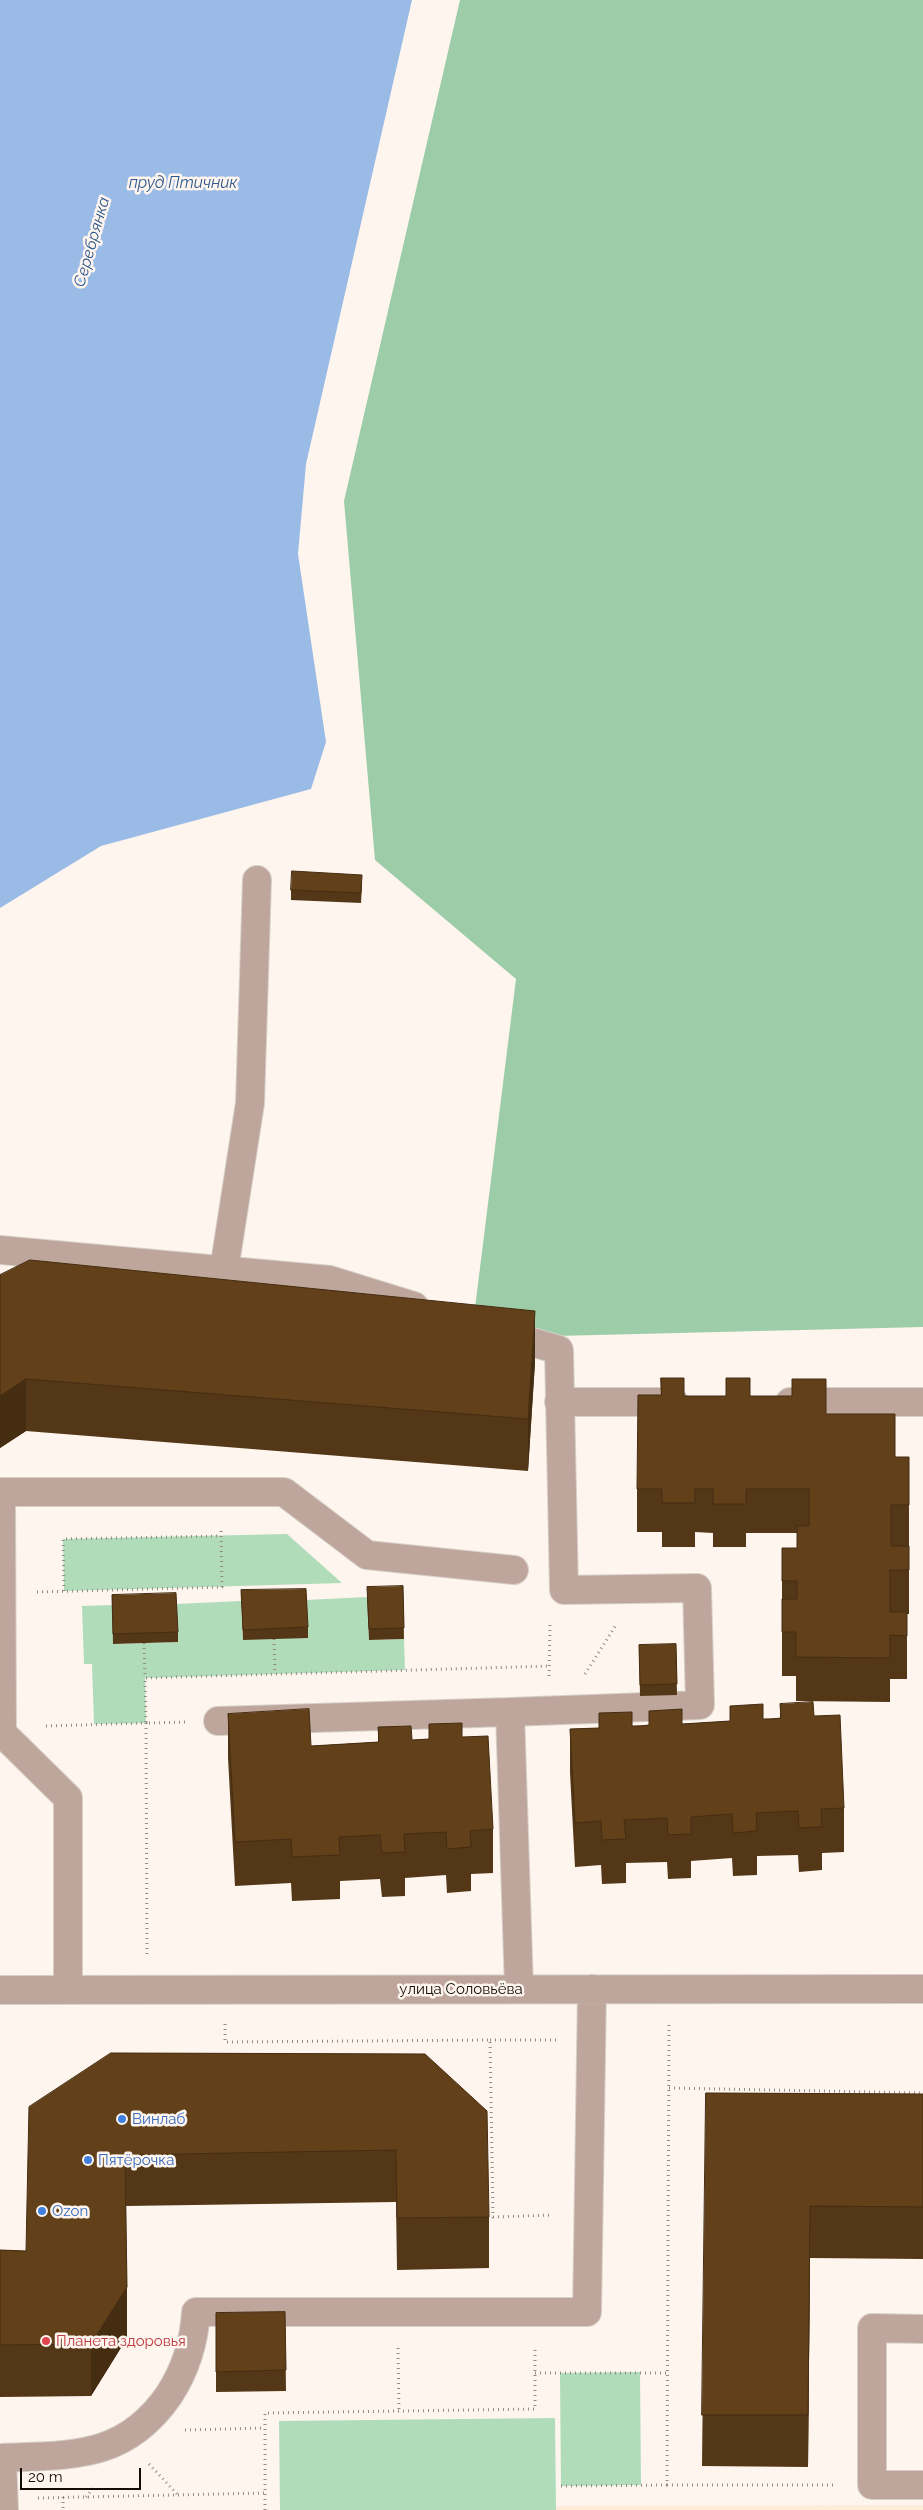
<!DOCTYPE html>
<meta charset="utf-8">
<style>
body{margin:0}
#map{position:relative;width:923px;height:2510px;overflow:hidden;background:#fdf5ee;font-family:Raleway,sans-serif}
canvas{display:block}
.scale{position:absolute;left:20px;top:2468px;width:121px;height:22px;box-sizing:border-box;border:2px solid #120c06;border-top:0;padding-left:6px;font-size:15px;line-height:18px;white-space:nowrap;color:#120c06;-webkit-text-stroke:4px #fdf5ee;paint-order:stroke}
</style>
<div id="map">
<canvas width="923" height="2510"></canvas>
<div class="scale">20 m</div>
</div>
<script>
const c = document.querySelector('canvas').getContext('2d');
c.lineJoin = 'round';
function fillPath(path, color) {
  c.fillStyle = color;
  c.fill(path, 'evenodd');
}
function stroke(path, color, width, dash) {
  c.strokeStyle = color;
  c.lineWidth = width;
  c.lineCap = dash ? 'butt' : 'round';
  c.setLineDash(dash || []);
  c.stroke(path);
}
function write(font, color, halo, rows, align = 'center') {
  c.font = font + ' Raleway,sans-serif';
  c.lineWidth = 5;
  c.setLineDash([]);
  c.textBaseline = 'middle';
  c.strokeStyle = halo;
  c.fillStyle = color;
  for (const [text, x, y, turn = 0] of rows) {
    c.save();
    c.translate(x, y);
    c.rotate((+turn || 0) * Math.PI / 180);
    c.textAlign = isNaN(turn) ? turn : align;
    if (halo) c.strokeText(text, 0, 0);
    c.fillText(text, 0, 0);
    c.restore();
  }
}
fillPath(new Path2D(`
 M923,2505V2510H556V2506Z`), '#feebd8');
fillPath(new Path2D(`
 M287,1534L342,1583L64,1591L63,1539Z
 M367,1597L369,1640L404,1639L405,1670L145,1678L146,1723L94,1724L92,1664H84L82,1606L112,1605L114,1644L177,1642L176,1604L241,1601L243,1640L306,1600Z
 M640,2372L641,2485L561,2486L560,2373Z
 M555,2418L556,2510H280L279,2421Z`), '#b0dcba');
fillPath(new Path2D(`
 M460,0H923V1327L515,1337L473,1324L516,979L375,860L344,501Z`), '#9dcca8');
fillPath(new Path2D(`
 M0,0H412L306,464L298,554L326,742L311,789L101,846L0,908Z`), '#9bbbe7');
const minor = new Path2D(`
 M0,1250L330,1280L414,1306
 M224,1270L250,1103L257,880
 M498,1332L559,1350L564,1590L697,1588L700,1705L510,1712L519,1989
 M559,1402H674
 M790,1402H923
 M218,1721L510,1712
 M68,1989V1798L2,1733L1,1492H284L367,1555L514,1570
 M0,1990L923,1989
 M923,2329L872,2328V2485H923
 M4,2510L2,2458C72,2455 125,2459 169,2395C186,2369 194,2343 196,2312H587L592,1989`);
stroke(minor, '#d7d0c9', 30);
stroke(new Path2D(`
 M64,1591L63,1539L221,1536
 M37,1592L222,1587L221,1528
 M274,1639L275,1674
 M144,1643L145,1678
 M585,1674L616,1625
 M549,1676L550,1623
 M185,1722L146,1723L145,1678L550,1666
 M46,1726L146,1723L147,1956
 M225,2024V2042L490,2040L493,2217L553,2215
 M669,2025L667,2485H836
 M490,2040H557
 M669,2088L923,2093
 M398,2348L399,2411
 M535,2373H667
 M185,2430L265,2428
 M149,2464L178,2495
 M561,2486L667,2485
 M63,2497V2510
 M86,2497L95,2486
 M38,2498L265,2493
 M265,2510V2413L535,2409V2347`), '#938c85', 3, [1, 4]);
stroke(minor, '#bea69c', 28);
fillPath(new Path2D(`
 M362,885L361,903L291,900V890Z
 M0,1275L535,1362L528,1471L26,1431L0,1448Z
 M684,1396H750L826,1414L895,1457H909V1614H907V1679H890V1702L796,1701V1676H782V1548H797V1533H746V1547H713V1533L695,1532V1547H662V1532H637V1489Z
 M403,1586L404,1639L369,1640L367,1597Z
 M241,1590L308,1627V1638L243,1640Z
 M112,1595L178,1632V1642L113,1644Z
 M676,1644L677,1695L640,1696L639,1645Z
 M780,1704L814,1716L844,1808V1852L822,1853V1870L799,1872L798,1855L757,1856V1875L733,1876L732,1858L691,1861V1878L668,1879L667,1862L626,1863V1883L602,1884L601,1865L575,1867L570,1773V1729L599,1728V1713L632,1726L649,1725V1711L682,1724L730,1721V1706L763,1719L780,1718Z
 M228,1714L311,1746L378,1742V1727L412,1740L429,1739V1724L462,1737L493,1829V1873L471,1874V1891L447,1893L446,1875L405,1878V1896L382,1897L380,1879L340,1881V1899L292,1901L291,1883L235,1886L228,1758Z
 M111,2053L425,2054L489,2217V2268L397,2270L396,2202L126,2206L127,2338L91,2396L0,2397V2250L26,2251Z
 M706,2093L923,2094V2259L810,2258L808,2467L702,2466Z
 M285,2312L286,2391L216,2392V2313Z`), '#543716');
fillPath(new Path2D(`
 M535,1311V1362L528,1471V1419Z
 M26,1379V1431L0,1448V1396Z
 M810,2206V2258L808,2467V2415Z
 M127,2287V2338L91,2396V2344Z`), '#452d12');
const building = new Path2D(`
 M292,871L362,875L361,893L291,890Z
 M30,1260L535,1311L528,1419L26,1379L0,1396V1275Z
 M661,1378H684V1396H726V1378H750V1396H792V1379H826V1414H895V1457H909V1505H891V1546H909V1570H890V1612H907V1636L890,1635V1658L796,1657V1632H782V1599H797V1581H782V1548H797V1526H809V1489H746V1504H713V1489H695V1503H662V1489H637L638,1395H661Z
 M403,1586L404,1628L369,1629L367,1587Z
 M306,1589L308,1627L243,1630L241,1590Z
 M176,1593L178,1632L113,1634L112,1595Z
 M676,1644L677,1684L640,1685L639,1645Z
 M813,1702L814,1716L840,1715L844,1808L821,1809L822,1827L799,1828L798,1811L756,1813L757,1831L733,1833L732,1814L691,1817V1834L668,1835L667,1818L624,1820L626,1839L602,1840L601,1821L575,1823L570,1729L599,1728V1713L632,1712V1726H640L649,1725V1711L682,1709V1724L730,1721V1706L763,1704V1719H772L781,1718L780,1704Z
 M309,1709L311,1746L379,1742L378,1727L411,1726L412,1740L429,1739V1724L462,1723V1737L488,1736L493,1829L470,1831L471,1847L447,1849L446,1832L404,1834L405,1852L382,1853L380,1835L339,1837L340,1855L292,1857L291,1839L235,1842L228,1714Z
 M111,2053L425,2054L487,2111L489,2217L397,2218L396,2150L125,2155L127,2287L91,2344L0,2345V2250L26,2251L29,2107Z
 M706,2093L923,2094V2207L810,2206L808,2415H702Z
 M285,2312L286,2370L216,2372V2313Z`);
fillPath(building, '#624019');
stroke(building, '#452d12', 1);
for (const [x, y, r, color] of [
 [122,2119,5,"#3f7fe0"],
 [88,2160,5,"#3f7fe0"],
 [42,2211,5,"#3f7fe0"],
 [46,2341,5,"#e0444e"]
]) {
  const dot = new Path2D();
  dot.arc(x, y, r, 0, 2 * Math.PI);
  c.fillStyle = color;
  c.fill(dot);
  stroke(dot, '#fdf5ee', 2);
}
write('15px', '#120c06', '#fdf5ee', [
 ["улица Соловьёва",461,1989]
]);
write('15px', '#366cbe', '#fdf5ee', [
 ["Винлаб",132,2119],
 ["Пятёрочка",98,2160],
 ["Ozon",52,2211]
], 'left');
write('15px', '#be3a42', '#fdf5ee', [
 ["Планета здоровья",56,2341]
], 'left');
write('italic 16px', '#2e588e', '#fdf5ee', [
 ["пруд Птичник",183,183],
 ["Серебрянка",92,242,-74]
]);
</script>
